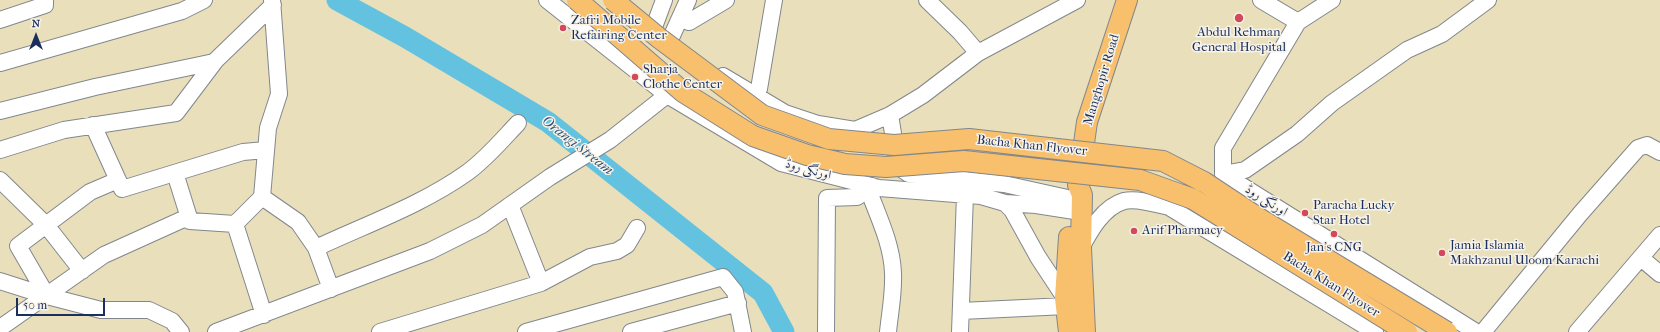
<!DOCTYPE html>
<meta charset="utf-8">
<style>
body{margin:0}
#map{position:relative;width:1660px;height:332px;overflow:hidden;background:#eadfbb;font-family:"IM FELL French Canon",serif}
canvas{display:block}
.north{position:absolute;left:16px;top:16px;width:40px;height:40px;-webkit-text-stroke:3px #f7f3e8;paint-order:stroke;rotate:0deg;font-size:11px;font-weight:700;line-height:16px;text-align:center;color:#1b2f5e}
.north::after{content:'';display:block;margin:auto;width:14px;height:18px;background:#1b2f5e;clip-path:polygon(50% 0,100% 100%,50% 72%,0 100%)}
.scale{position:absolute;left:16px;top:298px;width:89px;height:18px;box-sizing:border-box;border:2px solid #1b2f5e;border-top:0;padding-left:5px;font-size:12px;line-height:14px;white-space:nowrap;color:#1b2f5e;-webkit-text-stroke:3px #f7f3e8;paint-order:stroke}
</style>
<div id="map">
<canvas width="1660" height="332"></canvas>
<div class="north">N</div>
<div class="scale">50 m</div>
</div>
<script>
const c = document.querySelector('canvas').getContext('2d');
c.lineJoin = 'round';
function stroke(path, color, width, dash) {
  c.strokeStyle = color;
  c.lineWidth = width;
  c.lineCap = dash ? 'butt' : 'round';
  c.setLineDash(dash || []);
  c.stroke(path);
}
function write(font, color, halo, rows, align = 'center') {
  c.font = font + ' "IM FELL French Canon",Amiri,serif';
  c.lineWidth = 3;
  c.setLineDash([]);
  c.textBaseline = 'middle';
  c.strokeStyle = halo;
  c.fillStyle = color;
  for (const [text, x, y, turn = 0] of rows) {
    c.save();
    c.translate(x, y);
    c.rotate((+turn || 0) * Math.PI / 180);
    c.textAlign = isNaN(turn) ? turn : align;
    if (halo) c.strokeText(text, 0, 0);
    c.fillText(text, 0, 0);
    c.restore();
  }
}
stroke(new Path2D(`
 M337,0L405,37L548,122L763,293L784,332`), '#62c2e0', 21);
const minor = new Path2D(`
 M547,0L667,95L781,163L879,188L981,196L1005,203L1012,210L1038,257L1065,298
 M927,0L960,32L978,53
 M1261,0L1298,22
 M681,19L689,22L726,0
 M0,20L45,5V0
 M654,27L664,0
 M670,40L688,0
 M0,63L182,11L204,0
 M723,76L785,113L818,124L855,130L890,115L923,95L978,53L1077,0
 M759,89L774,0
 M0,111L95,87L214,62L273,5
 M890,115L898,164L903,170L909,174L1004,184L1081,201
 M93,125L122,189L243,152L266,150
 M0,150L64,130L176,113L216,60
 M175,173L190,221L235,224
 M1223,174L1245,170L1297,134L1332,103L1407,50L1442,34L1488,0
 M1223,174L1476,332
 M1223,174V148L1298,22L1332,0
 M0,180L46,225L82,271
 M868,189C878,216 892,244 893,273C894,293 890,312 888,332
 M262,197L298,222L316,248L331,289
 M1005,203L1036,205L1081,212
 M510,205L541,283
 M316,248C367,224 422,205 468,172C487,158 502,140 518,123
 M1081,248C1090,231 1103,207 1124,201C1136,198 1157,204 1169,207L1375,332
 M1641,258L1660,274
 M0,281L47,296L101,310H149L172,321L181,332
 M47,296L18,246L90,192L118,180
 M961,311L1066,306
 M264,315L235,224L262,197L268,128L279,94L272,0
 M0,328L104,255L188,217
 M216,332L430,251L482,225L550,177L610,140L667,95
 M380,332L541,283L590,257L617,251L627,245L637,228
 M526,332L723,277L735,292L743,332
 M631,332L738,303
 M826,332L827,198L857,197L872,186
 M960,332L965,195
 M1483,332L1580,214L1638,148L1647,145L1660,152
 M1577,332L1660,235`);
const major = new Path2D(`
 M1069,332L1065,298L1069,237
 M1085,332L1081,248L1082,195L1078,185L1087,122L1127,0`);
stroke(minor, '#82878c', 18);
stroke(major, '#82878c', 22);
stroke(minor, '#fff', 16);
stroke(major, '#f8bf6c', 20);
const majorBridge = new Path2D(`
 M577,0L683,92L753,136L807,155L845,164L886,167L964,161L1140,180L1193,199L1407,332
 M613,0L659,38L762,115L829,139L894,145L969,139L1163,161L1204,182L1257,217L1447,332`);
stroke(majorBridge, '#82878c', 22, []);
stroke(majorBridge, '#f8bf6c', 20);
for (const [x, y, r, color] of [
 [1239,18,5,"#d1495b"],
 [563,28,4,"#d1495b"],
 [635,77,4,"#d1495b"],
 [1305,213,4,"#d1495b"],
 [1134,231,4,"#d1495b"],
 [1334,234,4,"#d1495b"],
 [1442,253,4,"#d1495b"]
]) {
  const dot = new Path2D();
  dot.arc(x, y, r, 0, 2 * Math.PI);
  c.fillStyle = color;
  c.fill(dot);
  stroke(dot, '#f7f3e8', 1.5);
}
write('13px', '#1b2f5e', '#f7f3e8', [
 ["Zafri Mobile",571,21],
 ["Refairing Center",571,36],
 ["Abdul Rehman",1239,33,"center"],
 ["General Hospital",1239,48,"center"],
 ["Sharja",643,70],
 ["Clothe Center",643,85],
 ["Paracha Lucky",1313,206],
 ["Star Hotel",1313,221],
 ["Arif Pharmacy",1142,231],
 ["Jamia Islamia",1450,246],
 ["Makhzanul Uloom Karachi",1450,261],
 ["Jan's CNG",1334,248,"center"]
], 'left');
write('13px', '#1b2f5e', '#f7f3e8', [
 ["Manghopir Road",1102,80,-73],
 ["Bacha Khan Flyover",1032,146,6],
 ["اورنگی روڈ",808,170,15],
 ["اورنگی روڈ",1266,201,32],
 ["Bacha Khan Flyover",1331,285,32]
]);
write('italic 14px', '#2d547e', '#f7f3e8', [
 ["Orangi Stream",577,146,38]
]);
</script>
